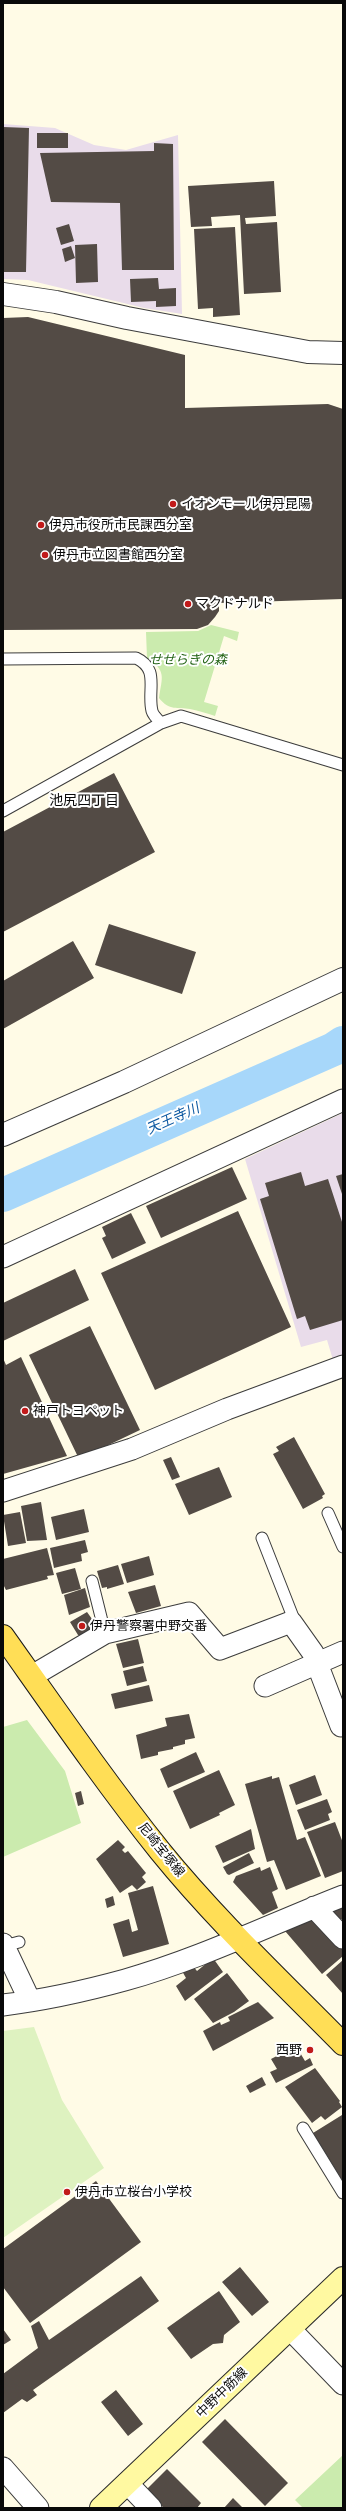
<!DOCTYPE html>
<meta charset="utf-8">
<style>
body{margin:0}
#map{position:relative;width:346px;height:2511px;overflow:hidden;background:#fffbe6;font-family:"Libre Baskerville",serif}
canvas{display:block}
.frame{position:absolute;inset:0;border:4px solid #090909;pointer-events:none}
</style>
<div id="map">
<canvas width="346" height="2511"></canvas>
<div class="frame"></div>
</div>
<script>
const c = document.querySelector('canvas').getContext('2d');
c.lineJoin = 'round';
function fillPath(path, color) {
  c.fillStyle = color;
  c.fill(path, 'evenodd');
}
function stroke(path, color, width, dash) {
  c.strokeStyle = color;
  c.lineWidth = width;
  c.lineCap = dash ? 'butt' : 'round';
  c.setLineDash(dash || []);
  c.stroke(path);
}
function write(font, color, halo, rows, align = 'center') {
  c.font = font + ' "Libre Baskerville","Noto Sans JP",serif';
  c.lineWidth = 4;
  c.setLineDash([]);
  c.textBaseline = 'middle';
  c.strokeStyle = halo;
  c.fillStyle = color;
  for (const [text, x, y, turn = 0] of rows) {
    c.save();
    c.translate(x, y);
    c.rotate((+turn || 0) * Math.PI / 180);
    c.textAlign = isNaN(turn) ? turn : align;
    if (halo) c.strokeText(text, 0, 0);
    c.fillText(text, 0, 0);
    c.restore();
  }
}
fillPath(new Path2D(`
 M3,124L55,128L94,145L126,150L178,135L182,314L144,308L28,280L3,279Z
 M343,1113V1356L333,1360L327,1340L301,1347L245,1159Z`), '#e9dcea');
fillPath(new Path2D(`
 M211,625L239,632L237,641L224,636L204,702L218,706L215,716C207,713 199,711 190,709C178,707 169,711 159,698C162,677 167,671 147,658L146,632L198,631Z
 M27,1720L65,1771L81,1823L3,1857V1727Z
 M343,2455V2508H303L295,2500Z`), '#cbebae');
fillPath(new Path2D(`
 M34,2027L62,2100L104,2168L3,2238V2031Z`), '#def2c0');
stroke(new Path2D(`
 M3,1195L334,1049L343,1043`), '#a7d7fa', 34);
fillPath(new Path2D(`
 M3,127L29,128L26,272H3Z
 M37,133H68V148H37Z
 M154,143L173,144L174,270H122L120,203L51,202L40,153L154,151Z
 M274,181L276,216L245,218L246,224L277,222L281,292L244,294L240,215L211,217L212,226L191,227L188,186Z
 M69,224L74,241L61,245L56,228Z
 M235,227L240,315L213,317V308L198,309L194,229Z
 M97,244L98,282L76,283L75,245Z
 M71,246L75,258L65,262L62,249Z
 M158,278L159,289L176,288V306L156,307V301L131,302L130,279Z
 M28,317L185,355V408L328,404L343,409V599L219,603V611L215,617L208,625L197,629L3,630V318Z
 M114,773L155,852L3,932V832Z
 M109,924L196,952L182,994L95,965Z
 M73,941L94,978L3,1029V981Z
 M232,1167L247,1199L161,1238L146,1206Z
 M301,1172L305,1186L328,1179L343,1225V1320L310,1330L305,1316L297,1319L260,1199L269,1196L265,1183Z
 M343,1174V1197L336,1176Z
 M238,1211L291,1327L155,1390L101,1273Z
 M131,1213L146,1243L112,1259L102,1238L106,1236L102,1227Z
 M75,1269L89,1300L3,1341V1303Z
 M90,1326L140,1430L79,1459L29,1355Z
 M21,1357L67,1456L3,1474V1358L6,1365Z
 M294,1437L325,1494L322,1496L323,1498L303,1509L273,1454L279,1451L276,1447Z
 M171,1457L180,1477L172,1480L163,1460Z
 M219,1467L232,1497L189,1515L175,1484Z
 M41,1502L47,1540L27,1541L21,1506Z
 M84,1509L89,1532L56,1540L51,1517Z
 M20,1512L26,1543L8,1546L3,1515Z
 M85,1540L88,1552L81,1554L82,1561L54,1568L50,1548Z
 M47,1548L54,1575L47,1576L48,1579L6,1590L3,1584V1559Z
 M149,1556L154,1575L127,1583L121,1564Z
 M118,1565L124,1584L107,1589V1587L102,1588L97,1571Z
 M75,1568L81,1589L62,1594L56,1573Z
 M155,1585L161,1606L136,1613L128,1592Z
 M85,1588L90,1607L69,1615L64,1595Z
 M87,1612L92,1619L90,1621L94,1631L83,1636L78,1635L70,1622Z
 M138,1639L144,1663L123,1668L116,1644Z
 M143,1666L147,1681L127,1686L123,1671Z
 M149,1685L153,1701L115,1709L111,1694Z
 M189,1714L195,1738L185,1740V1744L173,1747V1749L158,1752V1755L141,1759L136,1735L167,1726L165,1718Z
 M196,1752L205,1772L168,1788L160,1769Z
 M219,1770L235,1805L219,1813L220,1815L190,1829L173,1791Z
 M315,1775L322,1795L296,1805L289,1785Z
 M272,1776V1779L279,1777L297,1840L305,1837L321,1876L286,1890L274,1860L267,1862L245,1784Z
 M81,1791L84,1804L78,1806L75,1793Z
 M327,1799L332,1812L328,1814L330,1820L305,1830L297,1810Z
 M335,1822L343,1843V1871L325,1878L307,1832Z
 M251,1829L255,1849L223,1863L215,1846Z
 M118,1840L125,1847L122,1850L125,1853L128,1851L146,1873L142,1877L146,1882L137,1890L132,1885L120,1893L96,1859Z
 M249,1853L254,1863L229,1875L227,1874L223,1867Z
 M260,1867L261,1871L270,1867L278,1889L272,1892L278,1908L263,1915L233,1882L236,1876Z
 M153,1886L169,1944L123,1957L113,1924L129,1919L132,1932L138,1930L128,1893Z
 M113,1896L115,1905L107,1908L105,1899Z
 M343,1905V1919L337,1921L332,1910Z
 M312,1918L343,1950V1956L322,1974L285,1931Z
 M213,1958L223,1972L185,2001L176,1986L186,1978L182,1971L192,1965L197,1971Z
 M343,1960V1994L326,1975Z
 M227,1973L249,2001L234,2012L213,2023L194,1999Z
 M258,2002L274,2018L213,2051L203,2031L220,2022L221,2025L230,2021L228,2017Z
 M296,2046L305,2061L310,2058L313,2065L276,2083L270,2072L277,2069L271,2059Z
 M315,2068L340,2101L339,2102L342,2107L325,2120L321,2116L312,2123L285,2087Z
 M262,2077L266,2085L250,2093L246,2086Z
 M342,2115L343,2179L342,2180L313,2133Z
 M96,2181L141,2242L30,2323L3,2287V2249Z
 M240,2267L269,2302L252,2316L222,2282Z
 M141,2276L159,2301L33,2390L37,2395L27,2402L22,2399L3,2413V2374L38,2348L31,2326L39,2321L49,2340Z
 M219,2291L240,2322L224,2335L223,2343L213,2344L191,2359L167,2328Z
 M3,2329L11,2340L3,2345Z
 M116,2390L143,2424L128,2436L101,2402Z
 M225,2419L288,2483L265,2506L202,2442Z
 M167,2469L201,2503L197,2508H164L146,2490Z
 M233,2498L243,2508H224Z`), '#534b45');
const service = new Path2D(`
 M3,659L136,658C160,669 147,690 152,711C153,715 158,720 161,723
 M3,811L161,723L181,716L343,765
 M328,1513L343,1547
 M262,1538L293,1617L291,1622
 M92,1581L105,1633
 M4,1946L19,1942
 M303,2128L343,2193`);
const minor = new Path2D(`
 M3,1257L343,1100
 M3,1491L132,1449L227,1409L343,1366
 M32,1676L105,1633L189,1613L220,1649L291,1622L313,1653L341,1726
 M265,1686L343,1652
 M314,1907L343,1938
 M3,1944L30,2001
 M3,2005C44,2000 85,1991 125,1980C200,1959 271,1924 343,1896
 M290,2329L343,2384
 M3,2468L38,2508
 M127,2483L151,2508`);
const tertiary = new Path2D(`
 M3,294L56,302L127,318L308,352L343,353
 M3,1135L124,1082L343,979`);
const secondary = new Path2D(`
 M101,2508L343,2278`);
const primary = new Path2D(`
 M3,1636C54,1708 105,1782 160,1851C216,1920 281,1981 343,2044`);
stroke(service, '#3c3c3c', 13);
stroke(minor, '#3c3c3c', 23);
stroke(tertiary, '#3c3c3c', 24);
stroke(secondary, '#2b2b2b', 24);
stroke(primary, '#1a1a1a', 24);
stroke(service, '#fff', 11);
stroke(minor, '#fff', 21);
stroke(tertiary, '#fff', 22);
stroke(secondary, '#fff9a1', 22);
stroke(primary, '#ffde56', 22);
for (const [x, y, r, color] of [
 [173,504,4,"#c11a1a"],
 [41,525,4,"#c11a1a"],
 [45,555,4,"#c11a1a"],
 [188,604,4,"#c11a1a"],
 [25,1411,4,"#c11a1a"],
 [82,1626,4,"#c11a1a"],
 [310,2050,4,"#c11a1a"],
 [67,2192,4,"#c11a1a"]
]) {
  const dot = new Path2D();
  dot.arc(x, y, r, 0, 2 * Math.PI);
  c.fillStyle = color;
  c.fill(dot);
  stroke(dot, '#fff', 1.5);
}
write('13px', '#090909', '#fff', [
 ["イオンモール伊丹昆陽",181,504],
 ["伊丹市役所市民課西分室",49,525],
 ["伊丹市立図書館西分室",53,555],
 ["マクドナルド",196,604],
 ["神戸トヨペット",33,1411],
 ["伊丹警察署中野交番",90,1626],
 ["西野",302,2050,"right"],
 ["伊丹市立桜台小学校",75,2192]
], 'left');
write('italic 13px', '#246417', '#fff', [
 ["せせらぎの森",188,660]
]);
write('13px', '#090909', '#fff', [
 ["尼崎宝塚線",161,1850,51],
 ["中野中筋線",222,2393,-44]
]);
write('14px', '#090909', '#fff', [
 ["池尻四丁目",84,801]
]);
write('italic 14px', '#0d59a1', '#fff', [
 ["天王寺川",173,1119,-24]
]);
</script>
